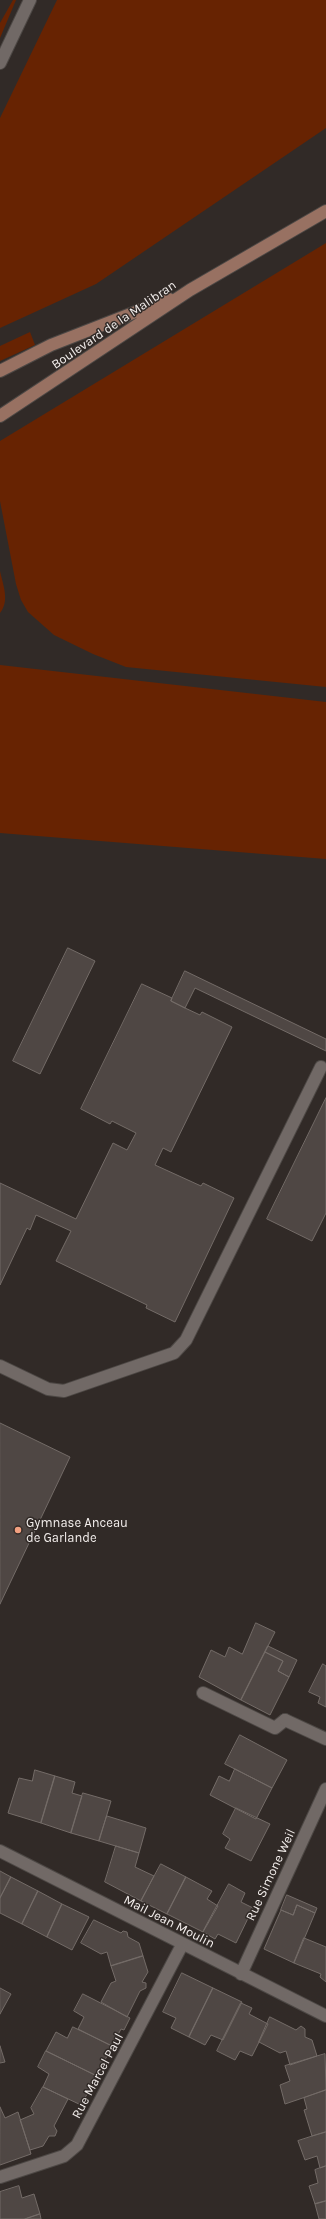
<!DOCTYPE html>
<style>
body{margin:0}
canvas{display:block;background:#312a27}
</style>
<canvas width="326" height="2219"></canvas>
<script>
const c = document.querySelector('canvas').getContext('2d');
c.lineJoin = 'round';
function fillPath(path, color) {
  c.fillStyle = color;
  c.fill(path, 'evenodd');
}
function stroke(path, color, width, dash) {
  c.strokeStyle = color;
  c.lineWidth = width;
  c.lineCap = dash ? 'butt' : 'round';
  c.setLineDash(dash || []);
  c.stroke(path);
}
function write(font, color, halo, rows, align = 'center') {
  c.font = font + ' Karla,sans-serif';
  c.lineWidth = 3;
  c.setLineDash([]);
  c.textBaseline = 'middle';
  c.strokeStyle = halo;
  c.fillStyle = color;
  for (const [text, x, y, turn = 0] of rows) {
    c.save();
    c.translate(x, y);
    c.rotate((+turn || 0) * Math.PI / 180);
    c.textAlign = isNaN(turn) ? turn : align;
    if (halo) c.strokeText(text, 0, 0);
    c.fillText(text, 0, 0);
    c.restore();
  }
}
fillPath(new Path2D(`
 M13,0H16L0,38V23Z
 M57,0H326V128L96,284L0,328V118Z
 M326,243V687L126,667L93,654L54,635L28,612L21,600L16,584L0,501V441Z
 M30,332L35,345L0,361V346Z
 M0,571C3,585 10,601 0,613Z
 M0,665L326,702V859L0,833Z`), '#672302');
const building = new Path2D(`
 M68,948L95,961L40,1074L13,1061Z
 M185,971L326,1039V1051L195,988L185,1008L171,1001Z
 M142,984L172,998L171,1001L185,1008L200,1015L202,1012L232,1027L171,1152L163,1148L155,1165L201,1186L203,1183L234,1198L175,1322L146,1308L147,1305L56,1261L71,1231L36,1215L30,1230L27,1228L0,1285V1183L76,1219L113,1143L127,1150L136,1133L112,1121L110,1124L81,1109Z
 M326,1098V1213L312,1241L267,1219Z
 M0,1423L70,1457L0,1604Z
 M256,1623L275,1632L241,1700L199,1677L211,1650L225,1657L229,1647L242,1654Z
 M268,1646L297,1660L289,1677L278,1671L283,1661L265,1652Z
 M265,1652L283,1661L278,1671L289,1677L270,1715L241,1700Z
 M323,1664L326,1666V1707L318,1703L320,1697L309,1692Z
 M240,1735L287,1760L272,1788L225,1764Z
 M235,1769L272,1788L256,1819L210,1795L219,1776L229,1781Z
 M35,1770L55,1776L41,1823L8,1813L19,1778L32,1781Z
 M55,1776L75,1782L72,1793L82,1796L71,1833L41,1823Z
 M83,1793L111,1801L99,1841L71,1833Z
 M236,1808L270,1824L251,1861L225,1848L230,1839L223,1834Z
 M107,1816L146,1828L139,1853L99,1841Z
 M116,1846L139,1853L135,1867L154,1876L141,1901L105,1882Z
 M161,1864L186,1877L167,1914L141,1901Z
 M0,1871L11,1877L0,1898Z
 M11,1877L38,1891L22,1924L0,1913V1898Z
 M186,1877L212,1891L207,1899L218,1906L203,1932L167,1914Z
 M229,1884L245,1893L241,1902L253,1908L236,1943L218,1934L215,1939L203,1932Z
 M38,1891L62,1904L47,1937L22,1924Z
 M287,1895L317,1908L315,1913L297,1905L293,1915L281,1910Z
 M62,1904L89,1917L72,1950L47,1937Z
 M297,1905L315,1913L294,1963L264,1949L281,1910L293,1915Z
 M94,1920L121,1933L123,1931L127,1932L128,1937L139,1943L143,1956L111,1966L107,1952L101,1954L81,1943Z
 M304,1938L326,1947V1982L320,1977L321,1974L294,1963Z
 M143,1956L148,1972L142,1982L146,1983V1988L140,1991L127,2017L101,2002L111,1983L116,1981L111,1966Z
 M182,1973L213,1988L189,2037L171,2028L176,2018L163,2012Z
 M0,1988L11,1994L0,2014Z
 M213,1988L242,2002L223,2040L211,2035L205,2045L189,2037Z
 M83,1994L130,2018L124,2030L121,2029L112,2046L78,2029L84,2017L74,2011Z
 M241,2003L252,2008L249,2014L268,2024L252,2056L240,2051L235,2060L217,2051Z
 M270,2017L296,2030L301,2026L305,2029V2037L312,2040L317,2056L290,2065L286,2051L280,2053L259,2042Z
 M73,2027L112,2046L97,2076L46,2051L56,2032L67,2038Z
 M0,2046L5,2062L0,2063Z
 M46,2051L97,2076L81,2105L43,2087L49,2074L38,2067Z
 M325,2054L326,2090L285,2104L280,2085L290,2081L285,2066Z
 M43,2087L68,2099L54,2126L57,2131L55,2136H49L43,2146L30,2150L20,2120L34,2114L31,2108Z
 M326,2090V2132L312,2136L304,2110L307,2109L304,2098Z
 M0,2107L5,2118L18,2112L31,2154L0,2165Z
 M326,2132V2166L320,2168L317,2156L305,2160L298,2141Z
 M326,2166V2201L315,2204L309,2186L318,2183L315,2170Z
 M19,2186L22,2198L34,2194L40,2214L25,2219H0V2192Z
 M326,2201V2219H319L315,2204Z
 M40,2214L41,2219H25Z`);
fillPath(building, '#4f4744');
stroke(building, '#736b67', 1);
const service = new Path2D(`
 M0,1366L48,1389L64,1391L174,1353L186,1340L321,1067
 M203,1693L275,1728L285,1720`);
const minor = new Path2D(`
 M0,63L30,0
 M285,1720L326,1739
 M0,1851L326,2016
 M241,1974L326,1789
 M0,2177L64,2156L77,2145L182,1945`);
const secondary = new Path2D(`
 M0,371L51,345L169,299
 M0,416L190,290L326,211`);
stroke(service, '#4d4845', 14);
stroke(minor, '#4d4845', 14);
stroke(secondary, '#4d4845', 14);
stroke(service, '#716966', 12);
stroke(minor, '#716966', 12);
stroke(secondary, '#987162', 12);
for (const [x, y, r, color] of [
 [18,1530,4,"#f2a080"]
]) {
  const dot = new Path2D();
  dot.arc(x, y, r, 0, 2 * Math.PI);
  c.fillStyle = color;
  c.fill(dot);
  stroke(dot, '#312a27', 1.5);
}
write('13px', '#f3eeec', '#312a27', [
 ["Boulevard de la Malibran",114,325,-34],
 ["Rue Simone Weil",271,1875,-65],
 ["Mail Jean Moulin",169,1922,27],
 ["Rue Marcel Paul",98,2076,-62]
]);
write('13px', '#f3eeec', '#312a27', [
 ["Gymnase Anceau",26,1523],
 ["de Garlande",26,1538]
], 'left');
</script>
